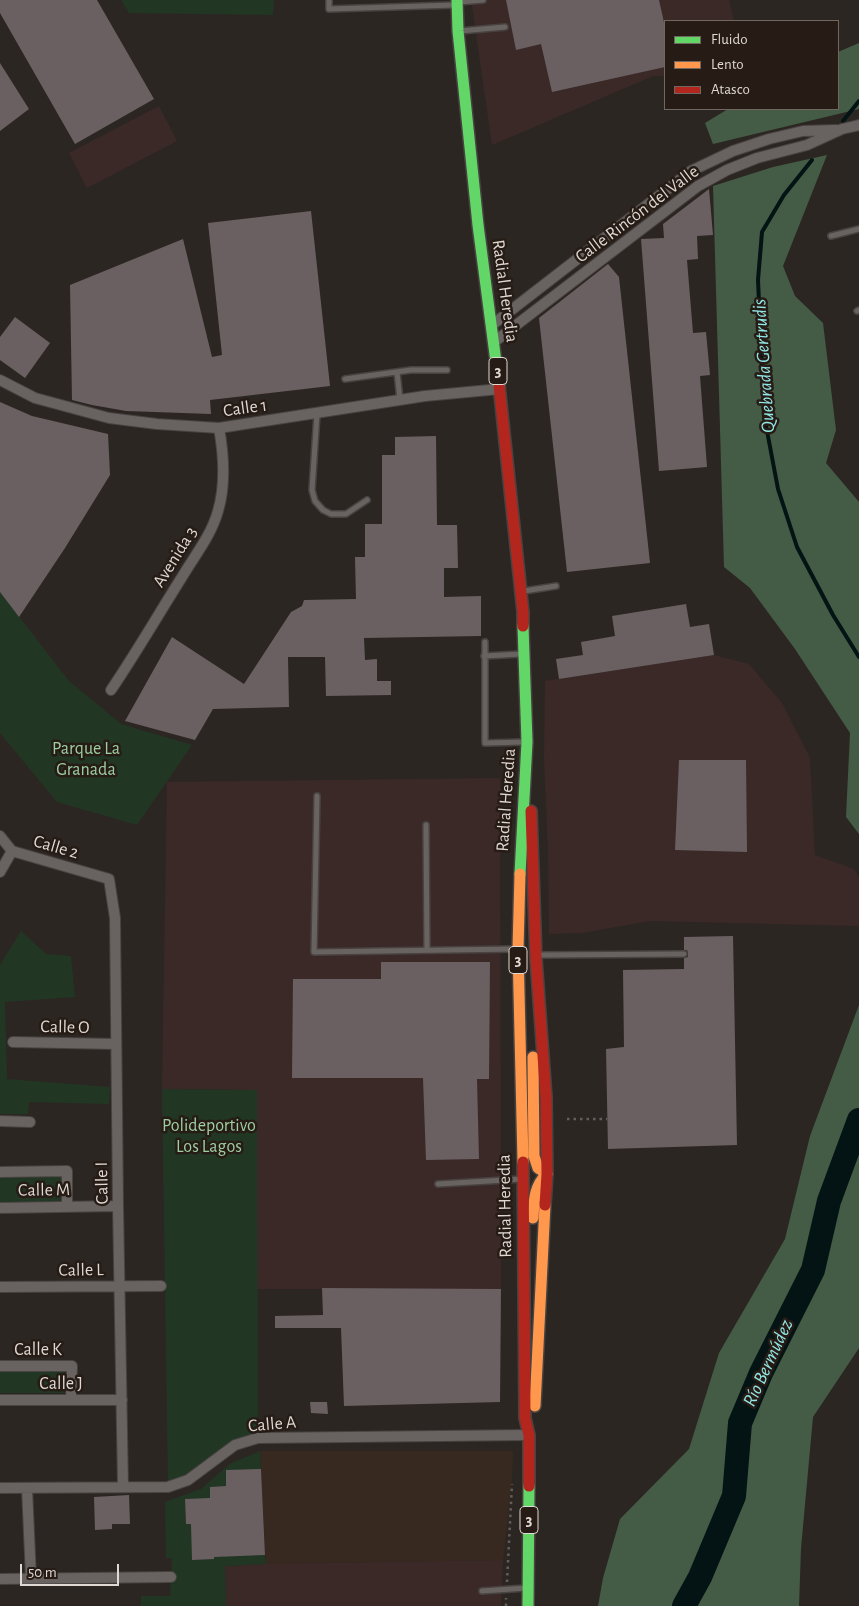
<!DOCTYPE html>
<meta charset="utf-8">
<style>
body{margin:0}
#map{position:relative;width:859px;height:1606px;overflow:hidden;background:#2c2623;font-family:"Alegreya Sans",sans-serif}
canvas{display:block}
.legend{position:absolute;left:664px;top:20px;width:175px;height:90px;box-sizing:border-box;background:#261c15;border:1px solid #706761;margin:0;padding:6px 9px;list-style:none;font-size:15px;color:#dfd8d3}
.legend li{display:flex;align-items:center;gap:10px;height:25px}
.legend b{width:25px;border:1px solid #706761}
.scale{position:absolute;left:20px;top:1564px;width:99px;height:22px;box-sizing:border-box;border:2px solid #dfd8d3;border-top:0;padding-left:6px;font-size:15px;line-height:18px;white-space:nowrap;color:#dfd8d3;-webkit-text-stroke:4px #261c15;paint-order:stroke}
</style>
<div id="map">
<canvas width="859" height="1606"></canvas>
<ul class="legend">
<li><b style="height:6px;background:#63d668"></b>Fluido</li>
<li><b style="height:6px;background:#ff974d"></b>Lento</li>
<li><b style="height:6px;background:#b3261e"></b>Atasco</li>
</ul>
<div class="scale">50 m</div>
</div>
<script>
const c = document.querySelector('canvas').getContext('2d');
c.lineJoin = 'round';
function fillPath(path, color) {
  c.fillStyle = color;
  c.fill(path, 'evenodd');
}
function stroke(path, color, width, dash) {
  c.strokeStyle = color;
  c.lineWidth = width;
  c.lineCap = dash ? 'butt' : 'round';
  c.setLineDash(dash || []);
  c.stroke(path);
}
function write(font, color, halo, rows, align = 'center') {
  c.font = font + ' "Alegreya Sans",sans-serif';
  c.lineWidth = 5;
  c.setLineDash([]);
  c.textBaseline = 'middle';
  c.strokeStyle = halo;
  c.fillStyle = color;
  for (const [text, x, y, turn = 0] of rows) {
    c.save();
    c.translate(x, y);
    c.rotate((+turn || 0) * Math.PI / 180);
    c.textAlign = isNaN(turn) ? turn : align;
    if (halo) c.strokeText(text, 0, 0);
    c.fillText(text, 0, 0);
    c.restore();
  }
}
fillPath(new Path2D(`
 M260,1451H513L512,1481L503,1560L266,1564Z`), '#382920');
fillPath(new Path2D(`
 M472,0H729L734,21H665V76H653L492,145L472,6Z
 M159,106L177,141L87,188L69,153Z
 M714,655L749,664L782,703L810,758L815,855L854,869L859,877V926L650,921L582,933L549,934L548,849L544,758L545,681Z
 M500,778L501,1289H256L257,1090L162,1089L167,782Z
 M503,1560L501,1606H226L225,1566L266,1564Z`), '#3b2928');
fillPath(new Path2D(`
 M121,0H274L273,15L129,13Z
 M0,592L69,681L121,724L192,745L137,825L57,802L0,733Z
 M21,931L46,954L71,956L75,997L5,1002L7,1079L110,1087L109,1104L29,1102L28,1114H0V965Z
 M162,1089L257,1090L258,1438L168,1487Z
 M0,1175L63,1176L64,1205L0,1207Z
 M0,1369L64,1370V1393H0Z
 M260,1451L261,1469L226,1486L211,1487L210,1519L222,1556L265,1555L266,1564L225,1566L226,1606H141V1596H170L172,1558H166L165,1502L201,1489L231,1463ZM185,1499L214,1559L191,1524H186Z`), '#223624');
fillPath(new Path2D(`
 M859,43V109L713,144L705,123L728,109H838V52Z
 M827,155L783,266L795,296L823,323L836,430L826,463L859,502V834L846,817L850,733L795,649L750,588L724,567L713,186L773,167Z
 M859,1005V1348L813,1417L801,1548L799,1606H598L603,1578L620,1519L689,1449L719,1353L785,1239L810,1136Z`), '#445c46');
stroke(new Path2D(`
 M843,121L859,101
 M812,160L784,195L762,232L758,280L764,415L778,489L797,547L833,615L859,657`), '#041414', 4);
stroke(new Path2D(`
 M684,1606L700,1577L734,1496L740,1423L761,1373L813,1270L829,1201L859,1120`), '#041414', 24);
fillPath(new Path2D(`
 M0,0H97L154,99L75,144L0,13Z
 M506,0H659L665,27V67L552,92L541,44L516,50Z
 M0,63L29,109L0,131Z
 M709,189L713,235L697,236L698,259L687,260L693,333L706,332L710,375L700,376L707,467L659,471L641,239L664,238L663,224Z
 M311,211L330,386L210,400L211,414L126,411L92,405L72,400L70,285L183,239L212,357L222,355L208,223Z
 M608,264L619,277L650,563L567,572L539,318Z
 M15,317L50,343L25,378L0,360V337Z
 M0,402L32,416L108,434L110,475L65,548L19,617L0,592Z
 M436,436L437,525H457L458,568H444V597L481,596V636L364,638L365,660L377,659V681H391V695L326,696L325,657H288L289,707L213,709L195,740L125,721L172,637L244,684L291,612L302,606L304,600L356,599L355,557H365V524H382V455H395V437Z
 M686,604L690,627L709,624L714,655L559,679L556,659L583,655L581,642L615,636L612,616Z
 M679,760H746L747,852L675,850Z
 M733,936L737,1145L608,1149L606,1049L624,1047L623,970L684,969V958L688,957V953L687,950H684V937Z
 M381,962H490L489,1079H477L479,1159L426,1160L423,1078H292L293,979H381Z
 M322,1288L501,1289L500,1402L344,1406L341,1328H275V1316L323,1315Z
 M310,1402H327L328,1414L311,1413Z
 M261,1469L265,1555L214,1557V1559L192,1560L191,1524H186L185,1499L210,1498V1487L226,1486V1470Z
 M129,1495L130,1524H112V1529L95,1530L94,1497Z`), '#6a6061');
const lane = new Path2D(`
 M329,0V9L454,5
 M459,2L483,0
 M460,31L505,27
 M831,236L859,229
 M857,311L859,310
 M397,372L400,400
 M345,379L411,370H447
 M317,414L312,490L315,501L323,510L331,514H346L367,500
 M524,591L556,586
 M485,642V743L524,742
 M484,656L521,654
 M317,796L314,952L515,949
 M426,825L427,950
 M539,955L684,954
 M438,1184L522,1179
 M482,1591L526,1588`);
const street = new Path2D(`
 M492,325L691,171L733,151L769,139L803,131L836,130
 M494,342L698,186L727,170L757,158L807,145L842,129L859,125
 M0,380L35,398L109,418L157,424L219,428L425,396L500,389
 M111,690C136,653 158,615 182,577C195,555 211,536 218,511C226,484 224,456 219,428
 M0,836L12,851L109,879L115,918L118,1206L123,1487
 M0,872L12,851
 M13,1042L116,1044
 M0,1121L30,1122
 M0,1172L67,1171V1206
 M0,1208L118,1206
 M0,1287L161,1286
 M0,1366H72L71,1400
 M0,1400H122
 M0,1488L168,1487L188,1480L235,1445L258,1438L529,1435
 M27,1488L31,1578
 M0,1579L171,1577`);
const fast = new Path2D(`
 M457,0L458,31L478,225L499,385
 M520,874L527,742L523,626
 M528,1606L529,1486`);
const slow = new Path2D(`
 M520,874L518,949L523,1162
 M533,1057L534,1156L538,1168L547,1174C534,1186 534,1201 533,1218
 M535,1406L545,1205`);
const jam = new Path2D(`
 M499,385L523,612V626
 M531,811L536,959L546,1097L547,1174L545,1205
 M523,1162L525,1418L529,1435V1486`);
stroke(lane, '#484340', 8);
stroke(street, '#484340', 12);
stroke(fast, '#484340', 14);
stroke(slow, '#484340', 14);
stroke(jam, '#484340', 14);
stroke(new Path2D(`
 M567,1119H607
 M507,1582L512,1484
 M506,1606V1598`), '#635e5b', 2.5, [2.5, 4]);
stroke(lane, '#686360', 5);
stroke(street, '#686360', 10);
stroke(fast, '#63d668', 11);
stroke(slow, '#ff974d', 11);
stroke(jam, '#b3261e', 11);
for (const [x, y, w] of [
 [498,371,18],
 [518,960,18],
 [529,1520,18]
]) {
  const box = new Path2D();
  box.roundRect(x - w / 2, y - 13.5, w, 27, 4);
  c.fillStyle = '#261c15';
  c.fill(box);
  stroke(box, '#dfd8d3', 1);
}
write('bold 16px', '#dfd8d3', null, [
 ["3",498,371],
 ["3",518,960],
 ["3",529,1520]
]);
write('18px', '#dfd8d3', '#261c15', [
 ["Calle Rincón del Valle",637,214,-37],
 ["Radial Heredia",505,291,82],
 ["Calle 1",245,408,-8],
 ["Avenida 3",175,557,-58],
 ["Radial Heredia",506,800,-86],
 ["Calle 2",56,847,16],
 ["Calle O",65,1027,1],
 ["Calle I",102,1183,-91],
 ["Calle M",44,1190,-1],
 ["Radial Heredia",505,1206,-91],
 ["Calle L",81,1270,-1],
 ["Calle K",38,1350],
 ["Calle J",61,1384],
 ["Calle A",272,1424,-5]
]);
write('18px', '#9ccea1', '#261c15', [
 ["Parque La",86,749],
 ["Granada",86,770],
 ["Polideportivo",209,1126],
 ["Los Lagos",209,1147]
]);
write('italic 19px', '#92e7e7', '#261c15', [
 ["Quebrada Gertrudis",764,366,-94],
 ["Río Bermúdez",768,1363,-65]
]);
</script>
